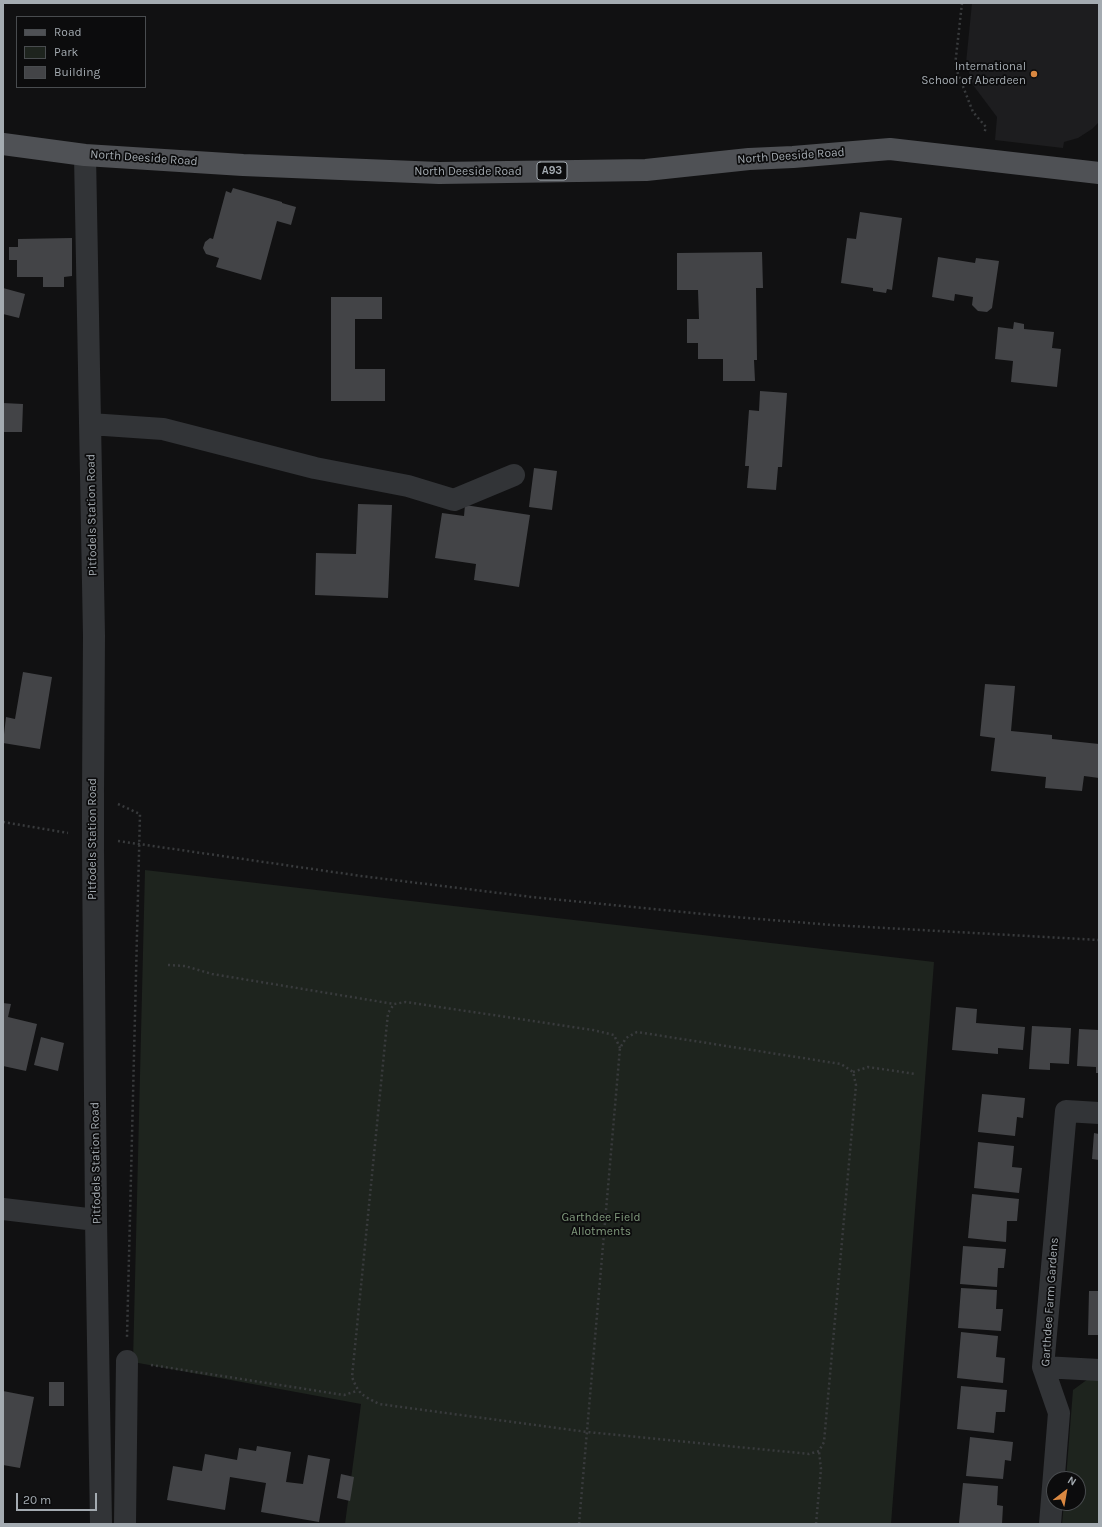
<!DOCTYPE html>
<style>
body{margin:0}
#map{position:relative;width:1102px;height:1527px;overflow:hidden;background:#111112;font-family:Karla,sans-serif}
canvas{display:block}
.frame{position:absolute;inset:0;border:4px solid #a4abb1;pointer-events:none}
.legend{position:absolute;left:16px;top:16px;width:130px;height:72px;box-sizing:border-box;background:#0c0c0d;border:1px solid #494c4f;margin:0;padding:5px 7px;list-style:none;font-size:12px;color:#a4abb1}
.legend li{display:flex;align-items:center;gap:8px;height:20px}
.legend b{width:20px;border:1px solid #494c4f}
.north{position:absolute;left:1046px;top:1471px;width:40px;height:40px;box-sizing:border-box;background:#0c0c0d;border:1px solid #494c4f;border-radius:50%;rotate:31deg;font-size:11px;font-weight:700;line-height:16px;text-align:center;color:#a4abb1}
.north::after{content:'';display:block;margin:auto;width:14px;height:18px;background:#da8841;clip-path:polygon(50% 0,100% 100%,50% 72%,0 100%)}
.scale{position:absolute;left:16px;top:1493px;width:81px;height:18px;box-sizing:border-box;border:2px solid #a4abb1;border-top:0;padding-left:5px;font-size:12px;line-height:14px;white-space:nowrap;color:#a4abb1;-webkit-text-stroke:3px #0c0c0d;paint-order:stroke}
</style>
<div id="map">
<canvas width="1102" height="1527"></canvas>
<div class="frame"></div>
<ul class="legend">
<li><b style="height:5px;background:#4f5155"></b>Road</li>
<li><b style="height:11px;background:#1e241e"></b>Park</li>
<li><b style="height:11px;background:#434447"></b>Building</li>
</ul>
<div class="north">N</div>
<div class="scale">20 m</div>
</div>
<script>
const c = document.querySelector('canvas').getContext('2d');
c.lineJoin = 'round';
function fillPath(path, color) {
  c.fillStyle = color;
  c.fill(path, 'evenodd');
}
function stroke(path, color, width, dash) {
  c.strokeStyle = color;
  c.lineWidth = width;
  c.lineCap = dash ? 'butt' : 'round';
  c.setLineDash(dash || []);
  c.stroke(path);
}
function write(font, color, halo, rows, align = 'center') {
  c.font = font + ' Karla,sans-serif';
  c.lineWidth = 3.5;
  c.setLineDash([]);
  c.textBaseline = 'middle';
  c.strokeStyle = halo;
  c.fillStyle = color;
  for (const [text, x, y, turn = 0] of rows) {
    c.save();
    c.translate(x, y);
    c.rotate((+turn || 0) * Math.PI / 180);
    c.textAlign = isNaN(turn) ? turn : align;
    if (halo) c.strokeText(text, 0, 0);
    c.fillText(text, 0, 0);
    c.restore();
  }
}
fillPath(new Path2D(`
 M972,3H1099V122L1092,129L1078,138L1064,142L1063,148L995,140L997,117L973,85L966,63Z`), '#1d1d1f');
fillPath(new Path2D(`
 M145,870L934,962L891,1524H345L361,1404L133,1362Z
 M1088,1379H1099V1524H1062L1064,1503H1078V1479H1066L1073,1390Z`), '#1e241e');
fillPath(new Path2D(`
 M233,188L282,202V203L296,207L291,225L277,221L261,280L216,267L219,258L206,254L203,248L205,242L210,238L213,239L226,191L231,193Z
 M860,212L902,218L892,290L887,289L886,293L873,291V288L841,283L847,238L856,239Z
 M72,238V276L64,277V287H43V277H17V260H9V247H18V239Z
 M762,252L763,288H756L757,360H754L755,381H723V359H698V343H687V319H699L698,290H677V253Z
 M938,257L975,263L976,258L999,261L992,308L987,312L978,311L972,305L973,297L955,294L954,301L932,297Z
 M3,288L25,294L19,318L3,314Z
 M331,297H382V319H355V369H385V401H331Z
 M1014,322L1024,324V329L1054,332L1052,348L1061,349L1057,387L1011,382L1013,361L995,359L998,327L1013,329Z
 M760,391L787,393L782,467H778L776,490L747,488L749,466H745L749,410L759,411Z
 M3,403L23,404L22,432H3Z
 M534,468L557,471L552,510L529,507Z
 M358,504L392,505L388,598L315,595L316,553L356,554Z
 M465,505L530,515L519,587L474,580L476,564L435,558L442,513L464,516Z
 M23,672L52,677L40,749L3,743L6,717L15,719Z
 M985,684L1015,686L1011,731L1052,735V739L1099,744V778L1084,776L1082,791L1045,788L1046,777L991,771L995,738L980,736Z
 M3,1003L11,1004L8,1017L37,1024L26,1071L3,1066Z
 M956,1007L977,1009L976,1023L1025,1027L1023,1050L998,1048V1054L952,1050Z
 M1032,1026L1071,1028L1069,1064L1050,1063V1070L1029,1069Z
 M1079,1029L1099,1030V1073H1096V1067L1077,1066Z
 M41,1037L64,1043L58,1071L34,1065Z
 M982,1094L1025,1098L1023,1118L1017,1117L1015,1136L978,1132Z
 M1094,1133L1099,1134V1160L1092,1159Z
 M978,1142L1014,1146L1012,1167L1022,1168L1019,1193L974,1188Z
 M972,1194L1019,1199L1017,1221H1007L1006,1242L968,1238Z
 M963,1246L1006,1249L1004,1268H998L997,1287L960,1284Z
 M961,1288L997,1290L996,1309H1003L1001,1331L958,1328Z
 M1089,1291H1099V1335H1088Z
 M961,1332L998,1336L996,1357L1005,1358L1003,1383L957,1378Z
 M49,1382H64V1406H49Z
 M961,1386L1007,1390L1005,1412H996L994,1433L957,1429Z
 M3,1391L34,1397L20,1468L3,1465Z
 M970,1437L1013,1442L1011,1461L1005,1460L1003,1479L966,1476Z
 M257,1446L291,1452L286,1482L303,1484L308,1455L330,1459L319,1522L261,1512L266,1483L230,1477L225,1510L167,1500L173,1466L202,1471L205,1454L237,1460L239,1448L256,1451Z
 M341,1474L354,1477L350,1501L337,1498Z
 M963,1483L998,1486L997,1505L1003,1506L1002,1524L959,1523Z`), '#434447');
stroke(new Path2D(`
 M962,3L955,66L973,112L986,127L984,134
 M118,804L140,814L127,1337
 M3,822L68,833
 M118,841L361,876L532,897L723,916L832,925L1099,940
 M168,965L185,966L212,974L394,1004
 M853,1072L868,1067L915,1074
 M151,1365L344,1395L357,1391
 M579,1524L620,1048L626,1038L637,1032L841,1064L853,1072L856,1085L824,1442L819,1451L809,1454L587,1432L379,1404C362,1395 359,1395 352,1377L388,1013L394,1004L406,1002L593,1030L614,1035L620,1048
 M816,1524L821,1469L819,1451`), '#393b3d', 2.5, [2, 3]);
stroke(new Path2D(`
 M85,155L94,636L93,793
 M90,424L163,429L315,468L408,486L454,500L514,475
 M93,849L96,1220L101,1524
 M3,1209L96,1220
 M1043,1367L1099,1370
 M125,1524L127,1361
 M1050,1524L1059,1413L1043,1367L1066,1111L1099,1113`), '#323437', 22);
stroke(new Path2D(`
 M3,144L85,155L243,165L439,173L646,170L749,159L793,157L890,149L1099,173`), '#4f5155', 22);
stroke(new Path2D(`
 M93,849V793`), '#323437', 22);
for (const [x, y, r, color] of [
 [1034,74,4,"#da8841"]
]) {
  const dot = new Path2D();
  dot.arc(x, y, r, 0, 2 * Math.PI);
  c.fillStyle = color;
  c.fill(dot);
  stroke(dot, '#0c0c0d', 1.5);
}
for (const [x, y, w] of [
 [552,171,30]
]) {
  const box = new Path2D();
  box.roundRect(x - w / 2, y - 9, w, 18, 3);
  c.fillStyle = '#0c0c0d';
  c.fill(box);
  stroke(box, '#a4abb1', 1);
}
write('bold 11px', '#a4abb1', null, [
 ["A93",552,171]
]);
write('12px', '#a4abb1', '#0c0c0d', [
 ["International",1026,67],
 ["School of Aberdeen",1026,81]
], 'right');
write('12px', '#a4abb1', '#0c0c0d', [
 ["North Deeside Road",791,156,-4],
 ["North Deeside Road",144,158,4],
 ["North Deeside Road",468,172],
 ["Pitfodels Station Road",92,515,-91],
 ["Pitfodels Station Road",93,839,-90],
 ["Pitfodels Station Road",96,1163,-91],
 ["Garthdee Farm Gardens",1050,1302,-86]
]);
write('12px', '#819a7d', '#0c0c0d', [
 ["Garthdee Field",601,1218],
 ["Allotments",601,1232]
]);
</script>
